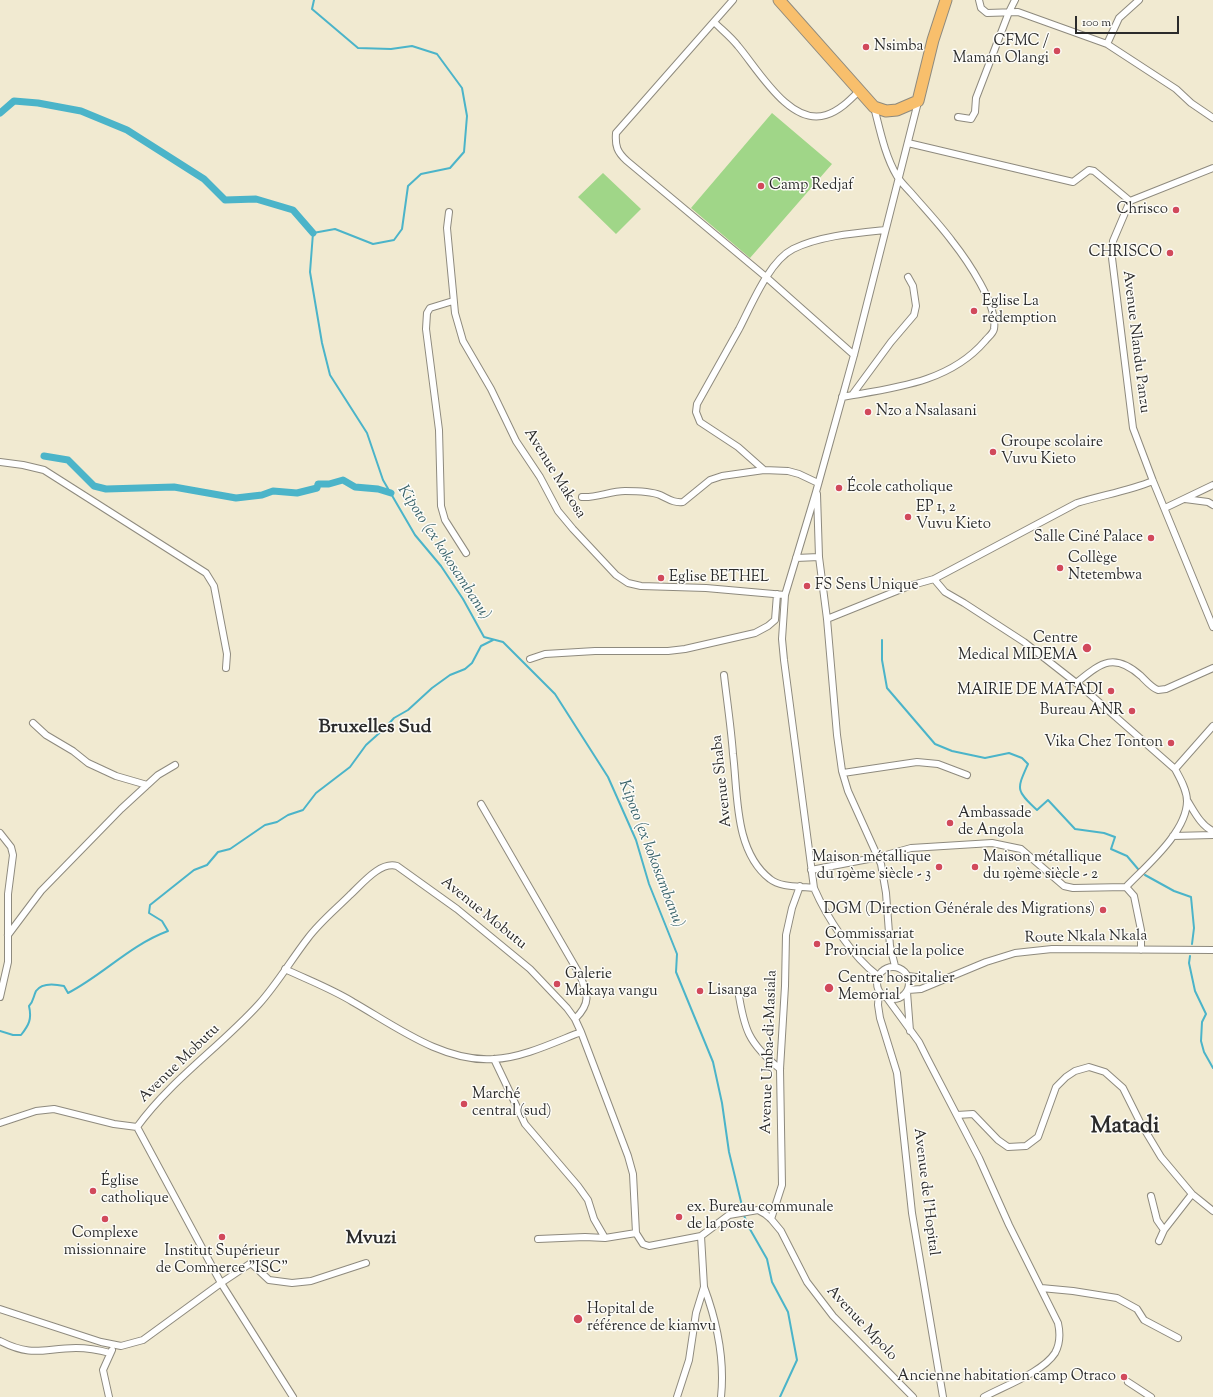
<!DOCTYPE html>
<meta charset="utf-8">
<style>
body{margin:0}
#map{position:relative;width:1213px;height:1397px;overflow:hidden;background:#f1ead1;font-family:"Sorts Mill Goudy",serif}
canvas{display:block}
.scale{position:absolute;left:1075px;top:16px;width:104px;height:18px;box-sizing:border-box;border:2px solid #2b2b2b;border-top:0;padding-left:5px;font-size:12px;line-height:14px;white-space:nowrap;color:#2b2b2b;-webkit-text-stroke:3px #fdfcf7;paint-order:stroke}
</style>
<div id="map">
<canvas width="1213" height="1397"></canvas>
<div class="scale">100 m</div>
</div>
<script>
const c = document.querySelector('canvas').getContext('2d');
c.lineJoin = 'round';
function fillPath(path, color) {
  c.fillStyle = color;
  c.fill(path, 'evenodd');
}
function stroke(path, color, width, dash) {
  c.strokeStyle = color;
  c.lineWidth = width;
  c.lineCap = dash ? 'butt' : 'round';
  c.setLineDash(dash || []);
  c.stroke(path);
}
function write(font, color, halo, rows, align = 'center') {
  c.font = font + ' "Sorts Mill Goudy",serif';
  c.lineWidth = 3;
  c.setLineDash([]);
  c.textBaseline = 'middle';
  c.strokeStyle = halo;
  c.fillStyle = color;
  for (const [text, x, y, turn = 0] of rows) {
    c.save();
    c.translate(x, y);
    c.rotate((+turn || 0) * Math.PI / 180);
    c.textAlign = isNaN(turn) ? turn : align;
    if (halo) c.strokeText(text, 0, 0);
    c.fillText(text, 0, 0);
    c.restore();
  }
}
fillPath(new Path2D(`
 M772,113L832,164L750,258L691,208Z
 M603,173L641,209L616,234L578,197Z`), '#a0d688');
stroke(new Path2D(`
 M314,0L312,9L358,48L391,49L412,46L437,54L462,88L467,116L464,152L450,168L421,174L408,186L402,229L394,240L373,244L335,229L313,233L310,272L322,343L330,375L367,433L383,480L415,535L441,566L463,599L484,637L503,642L555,694L608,777L636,840L649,884L677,954L676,972L713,1062L722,1103L729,1152L743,1210
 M882,640V660L887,688L935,744L952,751L985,758L1009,753L1022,758L1028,764C1017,789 1015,790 1037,810L1048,800L1075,829L1104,833L1115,837L1111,849L1127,856L1138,869
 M1145,875L1174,891L1191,897L1194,928L1192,944
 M1190,956L1189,963L1195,991L1206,1014L1202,1022L1201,1041L1204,1052L1213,1068
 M0,1031L13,1035H21C29,1025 32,1019 29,1006C34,1001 33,997 36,991C42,982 55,984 64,986L68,993C103,975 130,945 168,931L162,921L149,913L150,905L194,870L207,865L218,852L230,849L265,825L277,822L288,815L303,810L316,793L350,767L366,745L385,728L394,718L408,710L432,688L450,675L465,669L472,663L481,646L493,640
 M744,1215L747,1224L767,1259L772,1282L788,1312L797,1360L780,1397`), '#4bb4c9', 2);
stroke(new Path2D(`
 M0,113L14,101L38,103L81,111L127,130L204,179L225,200L256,199L293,210L313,233
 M44,456L68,460L94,486L106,489L174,487L236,498L262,495L273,491L297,493L317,488L318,484H329L343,480L355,487L378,489L391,493`), '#4bb4c9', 7);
const street = new Path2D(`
 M733,0L616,133C615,146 617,152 627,161L766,277L854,355
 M979,0L981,8L987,13L1018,12L1107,44L1176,89L1191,103L1213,118
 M714,22C722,30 731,37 738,46C757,68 790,127 826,115C839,111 849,101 858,92
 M1107,44L1119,18L1139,0
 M958,117L971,119L975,112L976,98L1009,12L1015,0
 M908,143L1073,182L1089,170L1094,171L1130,201
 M1213,168L1130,201L1113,241L1112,258L1133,428L1153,481L1213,627
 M449,212L447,228L455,313L463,341L491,389L516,441L540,477L558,511L573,529L616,575L628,583L641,586L706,588L785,595
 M453,301L430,308L427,313L426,329L439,430L441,506L445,520L466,553
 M852,395L891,342L914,315L916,306L913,286L908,277
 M842,397C893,388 949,383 985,341C988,337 993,334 994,329C998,305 967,260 952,241C940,225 926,210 913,195C908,189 901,183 897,176C885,156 880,130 874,107
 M0,462L23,465L44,470L206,573L214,586L227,654L226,668
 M764,470L738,447L700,422L696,412L697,404C711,379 725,354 739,329C751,306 769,261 793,249C819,236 855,233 885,230
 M817,494L819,557L827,619L837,735L842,771L848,791L881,864L886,893L890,946L895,966
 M582,497C597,498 610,491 625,491C636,491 650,491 660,495C669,499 673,503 683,502L710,480L722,476L764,470L788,471L799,474L818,483
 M1185,499L1208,502L1213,505
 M1165,508L1213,485
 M796,558L819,557
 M827,619L909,586L934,579L1077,503C1103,495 1128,491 1153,481
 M530,659L545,654L595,651H668L685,649L755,633L768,626L775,620L777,594
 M724,675C727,701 731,727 733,754C738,794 734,851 770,879C781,888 801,886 814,888
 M1076,683C1100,664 1113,651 1141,676C1146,681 1152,688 1158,690L1166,689L1213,668
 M33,723L46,735L73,751L88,763L116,776L147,785
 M1175,769L1213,726
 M843,773L917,762L938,764L967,775
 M1187,800C1194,811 1201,826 1213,831
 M481,804L580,975C588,995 591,1003 575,1019
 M0,833L11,847L13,855L8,894V962L0,997
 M1173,836L1213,835
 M811,870L879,857L911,848L992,843L1021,849L1064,886L1073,888L1126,887C1146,866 1187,832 1187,801C1187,790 1180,778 1175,769L1084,689L1024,642L964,603L945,592L934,579
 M1126,887L1134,896L1141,930V950
 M8,935L41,891L121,809L158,775L175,765
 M877 983a16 16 0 1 1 32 0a16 16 0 1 1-32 0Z
 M285,969C308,980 332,989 353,1002C395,1026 444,1063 494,1059C522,1058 555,1042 581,1032
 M878,976C852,956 827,918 814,888L784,660L782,639L785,595L816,492L854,355L918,102
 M908,976L939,980
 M738,990C744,1029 748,1043 780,1069
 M908,990L921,989L986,962L1015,953L1052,949L1213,950
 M879,991L878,1005L880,1018L897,1073L912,1213L943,1397
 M907,992L910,1031
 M887,998L919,1042L927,1058L979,1158L1009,1225L1058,1323C1060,1332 1060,1344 1055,1353C1043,1372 1004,1386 984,1397
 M494,1059L525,1124L578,1186L588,1200L594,1219L605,1238L636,1233
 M957,1115L973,1114L998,1140L1008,1147L1026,1146L1038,1137L1056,1087L1066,1077L1075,1071L1089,1067L1105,1072L1123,1088L1140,1122L1161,1157L1192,1194L1213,1211
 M0,1123L36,1111L54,1109L114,1124L137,1127
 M137,1127C171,1080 220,1047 259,1004C277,984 291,960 308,938C320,922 336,909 350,895C362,884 380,861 397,866L457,909L530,969L567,1008L575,1019L581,1032L628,1156L633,1174L636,1233L643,1244L649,1246L701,1236L729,1215L758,1210L765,1214L771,1219L781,1231L807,1282L833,1316L913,1397
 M1151,1196L1157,1220L1164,1230
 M771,1219L782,1185L780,1069L785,986L786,935L792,908L800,886
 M538,1239L585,1237L605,1238
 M1159,1241L1164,1230L1192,1194
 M704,1287C717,1322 725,1359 721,1397
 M1041,1288L1073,1291L1117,1298L1137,1309L1144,1320L1178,1338
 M0,1309L101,1342L121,1346L143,1340L221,1283L137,1127
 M0,1341C33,1358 44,1348 76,1348C88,1348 99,1350 110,1353
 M1128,1382L1151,1397
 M109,1397L103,1370L112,1350
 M293,1397L221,1283L251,1263L269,1280L292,1283L311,1281L366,1263
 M677,1397L689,1360L696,1313L704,1287L701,1236`);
const highway = new Path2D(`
 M779,0L874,107L886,111L897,110L918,101L933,40L946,0`);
stroke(street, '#8e8a7e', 8);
stroke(highway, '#8e8a7e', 13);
stroke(street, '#fff', 6);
stroke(highway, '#f8bf6c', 11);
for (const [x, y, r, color] of [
 [866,47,4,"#d1495b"],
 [1057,51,4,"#d1495b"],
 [761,186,4,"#d1495b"],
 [1176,210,4,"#d1495b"],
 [1170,253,4,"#d1495b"],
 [974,311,4,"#d1495b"],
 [868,412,4,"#d1495b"],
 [993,452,4,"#d1495b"],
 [839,488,4,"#d1495b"],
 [908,517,4,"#d1495b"],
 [1151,538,4,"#d1495b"],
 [1060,568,4,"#d1495b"],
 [661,578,4,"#d1495b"],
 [807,586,4,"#d1495b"],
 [1087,648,5,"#d1495b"],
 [1111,691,4,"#d1495b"],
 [1132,711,4,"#d1495b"],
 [1171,743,4,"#d1495b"],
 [950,823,4,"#d1495b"],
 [939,867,4,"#d1495b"],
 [975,867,4,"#d1495b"],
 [1103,910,4,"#d1495b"],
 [817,944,4,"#d1495b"],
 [557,984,4,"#d1495b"],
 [829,988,5,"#d1495b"],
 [700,991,4,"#d1495b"],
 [464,1104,4,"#d1495b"],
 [93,1191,4,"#d1495b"],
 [679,1217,4,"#d1495b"],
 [105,1219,4,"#d1495b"],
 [222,1237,4,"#d1495b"],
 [578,1319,5,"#d1495b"],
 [1124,1377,4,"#d1495b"]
]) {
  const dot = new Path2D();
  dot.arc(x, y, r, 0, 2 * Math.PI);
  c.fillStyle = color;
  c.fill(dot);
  stroke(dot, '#fdfcf7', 1.5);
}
write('15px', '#2b2b2b', '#fdfcf7', [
 ["CFMC /",1049,42,"right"],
 ["Maman Olangi",1049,59,"right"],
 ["Nsimba",874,47],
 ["Camp Redjaf",769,186],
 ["Chrisco",1168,210,"right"],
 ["CHRISCO",1162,253,"right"],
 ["Eglise La",982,302],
 ["rédemption",982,319],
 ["Nzo a Nsalasani",876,412],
 ["Groupe scolaire",1001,443],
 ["Vuvu Kieto",1001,460],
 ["École catholique",847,488],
 ["EP 1, 2",916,508],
 ["Vuvu Kieto",916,525],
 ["Salle Ciné Palace",1143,538,"right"],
 ["Collège",1068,559],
 ["Ntetembwa",1068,576],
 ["Eglise BETHEL",669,578],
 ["FS Sens Unique",815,586],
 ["Centre",1078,639,"right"],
 ["Medical MIDEMA",1078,656,"right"],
 ["MAIRIE DE MATADI",1103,691,"right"],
 ["Bureau ANR",1124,711,"right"],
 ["Vika Chez Tonton",1163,743,"right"],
 ["Ambassade",958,814],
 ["de Angola",958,831],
 ["Maison métallique",931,858,"right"],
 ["du 19ème siècle - 3",931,875,"right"],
 ["Maison métallique",983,858],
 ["du 19ème siècle - 2",983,875],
 ["DGM (Direction Générale des Migrations)",1095,910,"right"],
 ["Commissariat",825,935],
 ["Provincial de la police",825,952],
 ["Galerie",565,975],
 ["Makaya vangu",565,992],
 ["Centre hospitalier",838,979],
 ["Memorial",838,996],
 ["Lisanga",708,991],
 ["Marché",472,1095],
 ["central (sud)",472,1112],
 ["Église",101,1182],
 ["catholique",101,1199],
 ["ex. Bureau communale",687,1208],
 ["de la poste",687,1225],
 ["Complexe",105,1234,"center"],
 ["missionnaire",105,1251,"center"],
 ["Institut Supérieur",222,1252,"center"],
 ["de Commerce \"ISC\"",222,1269,"center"],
 ["Hopital de",587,1310],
 ["référence de kiamvu",587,1327],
 ["Ancienne habitation camp Otraco",1116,1377,"right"]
], 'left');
write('15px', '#2b2b2b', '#fdfcf7', [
 ["Avenue Nlandu Panzu",1135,342,83],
 ["Avenue Makosa",554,474,58],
 ["Avenue Shaba",723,781,-96],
 ["Avenue Mobutu",483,914,39],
 ["Route Nkala Nkala",1086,938,-1],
 ["Avenue Umba-di-Masiala",770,1052,-88],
 ["Avenue Mobutu",180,1064,-44],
 ["Avenue de l'Hopital",925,1192,83],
 ["Avenue Mpolo",861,1324,47]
]);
write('italic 16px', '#38626a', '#fdfcf7', [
 ["Kipoto (ex kokosambanu)",443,553,57],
 ["Kipoto (ex kokosambanu)",650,854,69]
]);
write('bold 19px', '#2b2b2b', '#fdfcf7', [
 ["Bruxelles Sud",375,729],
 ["Mvuzi",371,1240]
]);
write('bold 23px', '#2b2b2b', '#fdfcf7', [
 ["Matadi",1125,1128]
]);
</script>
